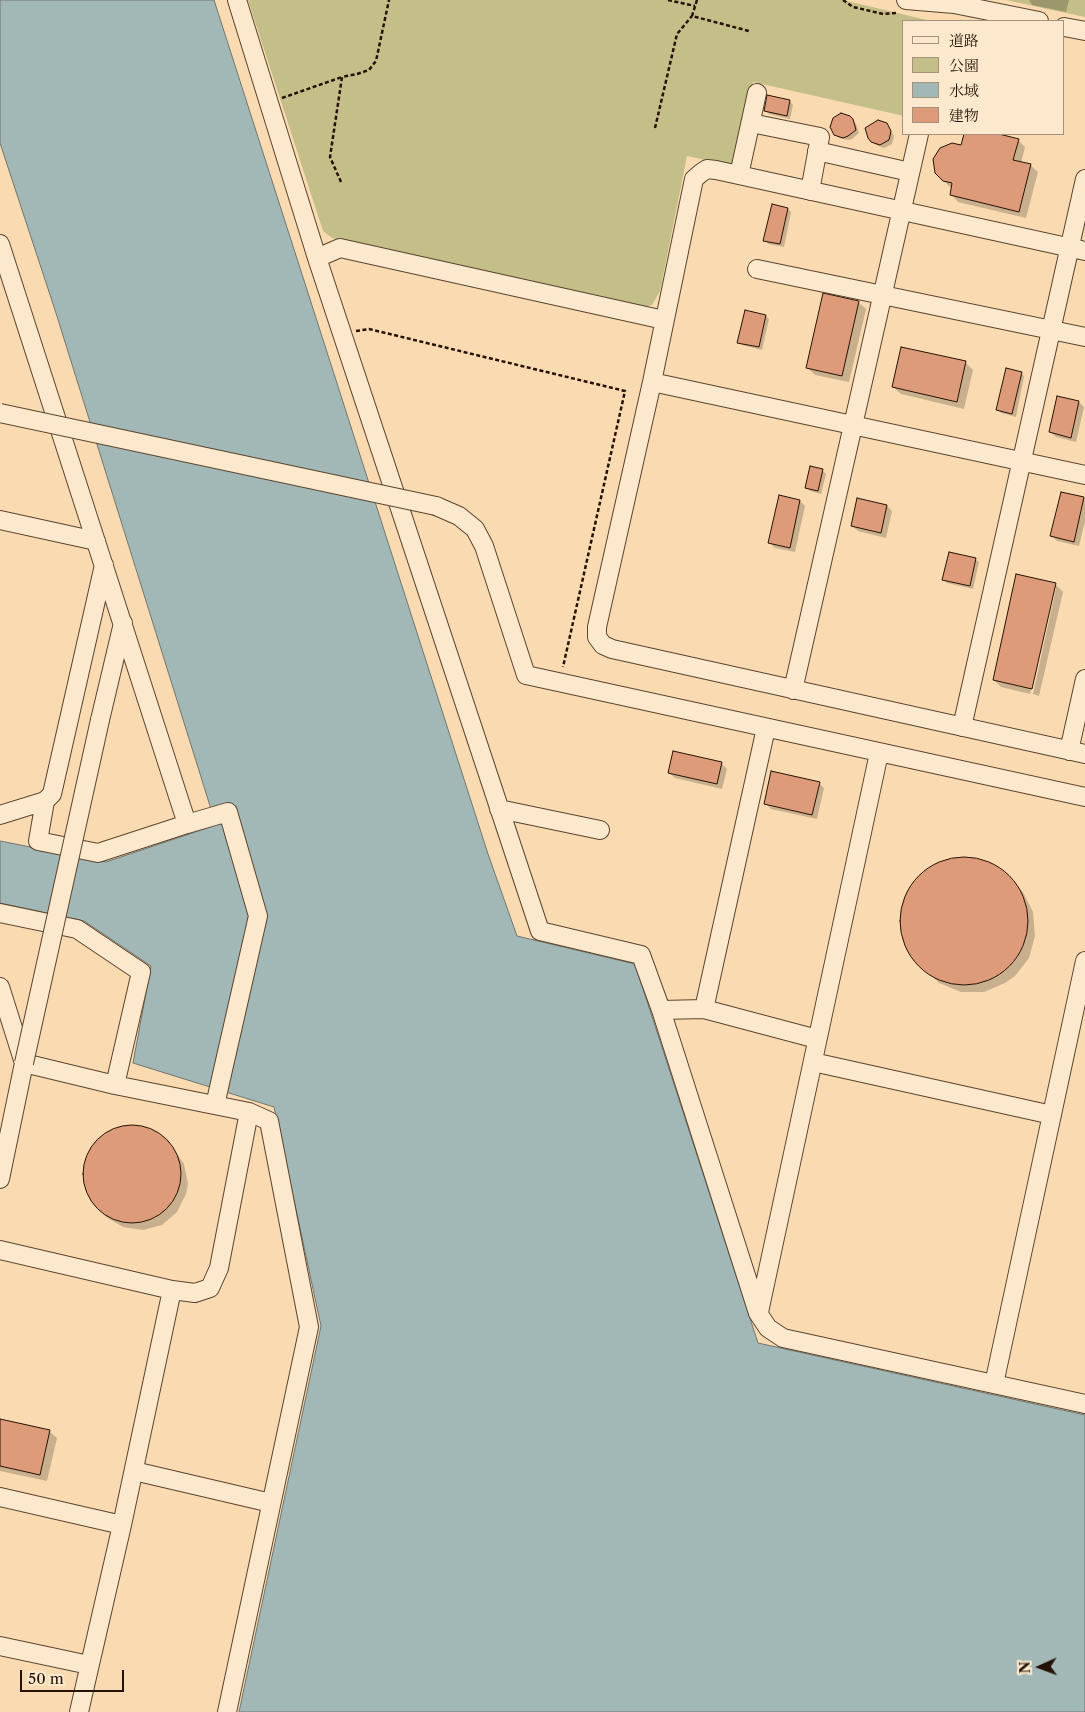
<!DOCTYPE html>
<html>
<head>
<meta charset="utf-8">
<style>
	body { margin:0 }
	#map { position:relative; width:1085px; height:1712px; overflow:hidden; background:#fadbb1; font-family:"Libre Caslon Text","Noto Serif JP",serif }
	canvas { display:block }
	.legend { position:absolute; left:902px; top:20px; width:162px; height:115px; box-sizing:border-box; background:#fce8cc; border:1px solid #a6927c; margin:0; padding:6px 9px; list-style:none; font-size:15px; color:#251204 }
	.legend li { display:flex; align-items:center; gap:10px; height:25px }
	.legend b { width:25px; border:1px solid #a6927c }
	.north { position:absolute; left:1015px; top:1642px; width:50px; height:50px; -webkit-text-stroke:4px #fce8cc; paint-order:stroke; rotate:268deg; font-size:14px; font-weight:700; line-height:20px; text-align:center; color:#251204 }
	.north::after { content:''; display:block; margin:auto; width:18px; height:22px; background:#251204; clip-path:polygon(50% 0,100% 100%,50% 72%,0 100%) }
	.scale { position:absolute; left:20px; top:1670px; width:104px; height:22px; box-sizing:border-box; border:2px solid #251204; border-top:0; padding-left:6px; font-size:15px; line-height:18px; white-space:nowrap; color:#251204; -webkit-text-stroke:4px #fce8cc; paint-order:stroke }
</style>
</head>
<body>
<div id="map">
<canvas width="1085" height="1712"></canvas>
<ul class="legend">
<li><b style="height:6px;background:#fce8cc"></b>道路</li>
<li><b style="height:14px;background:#c4be88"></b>公園</li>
<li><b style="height:14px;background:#a2b8b6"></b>水域</li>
<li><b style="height:14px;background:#dd9b7a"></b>建物</li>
</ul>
<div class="north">N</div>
<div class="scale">50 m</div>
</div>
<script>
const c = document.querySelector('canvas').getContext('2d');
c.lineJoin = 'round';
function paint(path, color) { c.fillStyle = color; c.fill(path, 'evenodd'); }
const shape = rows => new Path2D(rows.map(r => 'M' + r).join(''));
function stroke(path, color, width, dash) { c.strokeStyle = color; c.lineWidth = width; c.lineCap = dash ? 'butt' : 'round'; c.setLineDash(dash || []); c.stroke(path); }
const green = shape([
	[248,0,843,0,931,21,904,21,904,116,753,82,734,166,687,156,660,291,652,305,644,307,332,238,323,231],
	[1006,0,1085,0,1085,17]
]);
const water = shape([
	[0,0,214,0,488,854,517,936,635,964,758,1343,1085,1415,1085,1712,239,1712,321,1326,274,1107,133,1063,151,966,84,921,0,903,0,841,106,862,216,825,55,310,0,143,0,0]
]);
const shadow = shape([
	[1029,0,1069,0,1066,12,1032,5],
	[768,96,790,101,793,105,790,119,769,114,765,111],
	[853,121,856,124,859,133,852,139,848,140,839,138,835,134],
	[889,128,894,136,892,144,884,148,876,145,872,142],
	[966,134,993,134,1018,140,1025,147,1021,163,1030,165,1038,172,1026,218,958,202,951,194,951,188,936,173,962,147],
	[773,206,788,209,791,212,784,247,768,244,765,240],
	[858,302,866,309,849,382,815,375,807,367],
	[766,316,769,319,762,350,742,345,739,342],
	[902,348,966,363,973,370,964,409,901,394,893,387],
	[1021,373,1024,376,1016,417,1001,413,998,410],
	[1079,402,1084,407,1076,442,1056,437,1050,432],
	[822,470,826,474,821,494,810,491,807,488],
	[1084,498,1085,499,1085,521,1079,546,1057,541,1052,536],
	[858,499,887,506,892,511,886,538,858,531,852,526],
	[800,501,805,506,795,552,775,548,769,542],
	[975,559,979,562,973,589,947,583,944,580],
	[1055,584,1063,592,1039,696,1033,694,1056,588,1054,588,1030,694,1001,687,994,680],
	[721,763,727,769,722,789,675,778,669,773],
	[819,783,824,788,817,819,771,809,765,803],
	[953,859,976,859,997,868,1023,892,1033,912,1035,936,1029,958,1015,976,1005,983,984,992,961,992,939,983,914,959,908,950,902,927,904,904,914,883,931,868],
	[128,1126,148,1129,165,1140,173,1148,184,1164,188,1184,186,1194,177,1212,162,1225,143,1230,123,1227,106,1217,92,1201,85,1182,85,1162,94,1144,109,1132],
	[0,1420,49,1431,57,1438,47,1481,0,1471]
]);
const building = shape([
	[767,95,790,100,787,116,764,111,767,95],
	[841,113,850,116,853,119,856,130,848,136,843,138,834,135,830,127,833,118,841,113],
	[878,120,887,123,891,131,889,140,880,145,871,142,868,138,865,128,878,120],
	[964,134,999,134,1019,139,1013,160,1031,164,1019,212,950,195,952,183,943,181,935,173,933,159,940,148,952,143,961,145,964,134],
	[772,204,788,208,780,244,763,241,772,204],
	[823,293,859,301,842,376,806,368,823,293],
	[745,310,766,315,759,347,737,343,745,310],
	[901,347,966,361,957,402,892,387,901,347],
	[1006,368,1022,372,1012,414,996,410,1006,368],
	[1057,396,1079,401,1071,438,1049,432,1057,396],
	[810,466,823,469,818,491,805,488,810,466],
	[1061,492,1084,497,1074,542,1050,536,1061,492],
	[779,495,800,500,790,548,768,543,779,495],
	[857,498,887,505,881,533,851,526,857,498],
	[949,552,976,558,970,586,942,580,949,552],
	[1016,574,1056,583,1032,689,993,680,1016,574],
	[673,751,722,762,717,784,668,773,673,751],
	[771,771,820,782,812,815,764,804,771,771],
	'900 921a64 64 0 1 1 128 0a64 64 0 1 1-128 0Z',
	'83 1174a49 49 0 1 1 98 0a49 49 0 1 1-98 0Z',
	[0,1419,50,1430,40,1475,0,1466,0,1419]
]);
const path = shape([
	[668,0,695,6],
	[697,0,692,16,749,31],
	[843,0,853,7,883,14,897,13],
	[282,98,342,77],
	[655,128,677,34,692,16],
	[341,182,330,157,342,77,357,74,369,70,376,61,389,0],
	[356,331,369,329,625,391,563,667]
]);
const minor = shape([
	[237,0,317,258,540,931,641,955,661,1010,758,1313,768,1328,783,1338,1085,1404],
	[906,0,954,4,1039,21],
	[1064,27,1085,31],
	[751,123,820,137,810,191],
	[817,151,910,172],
	[739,175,757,93],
	[0,244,187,824,98,853,38,841,45,801],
	[1085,251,716,170,707,169,701,173,694,179,652,382,597,627,597,637,603,645,612,649,1085,754],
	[317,258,340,248,664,320],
	[757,269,1085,337],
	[652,382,1085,475],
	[436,506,459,516,475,529,484,546,526,675,1085,797],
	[0,520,96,541],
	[793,690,919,134],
	[100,720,123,623],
	[962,727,1085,179],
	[1069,751,1085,679],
	[499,809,600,830],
	[0,815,45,801,52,794,104,565],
	[187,824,228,812,258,916,215,1105],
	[0,913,77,929,141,972,115,1085],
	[0,987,24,1063,0,1179],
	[704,1009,766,728],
	[661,1010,704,1009,817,1039],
	[813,1062,1052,1115],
	[24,1063,115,1085,249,1112,269,1121,309,1327,227,1712],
	[0,1250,172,1290,195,1293,210,1288,219,1268,249,1112],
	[759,1312,879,753],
	[994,1384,1085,961],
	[134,1471,271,1503],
	[0,1497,122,1525],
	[0,1646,89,1665],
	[79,1712,122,1525,172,1290]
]);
const minorBridge = shape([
	[0,413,436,506],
	[24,1063,100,720]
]);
paint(green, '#c4be88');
paint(water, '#a2b8b6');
stroke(water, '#70766f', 1);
paint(shadow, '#0003');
paint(building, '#dd9b7a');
stroke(building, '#251204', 1);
stroke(minor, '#5a442f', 20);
stroke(path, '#251204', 2.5, [4, 2.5]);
stroke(minor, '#fce8cc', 18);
stroke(minorBridge, '#5a442f', 20, []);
stroke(minorBridge, '#fce8cc', 18);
</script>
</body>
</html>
